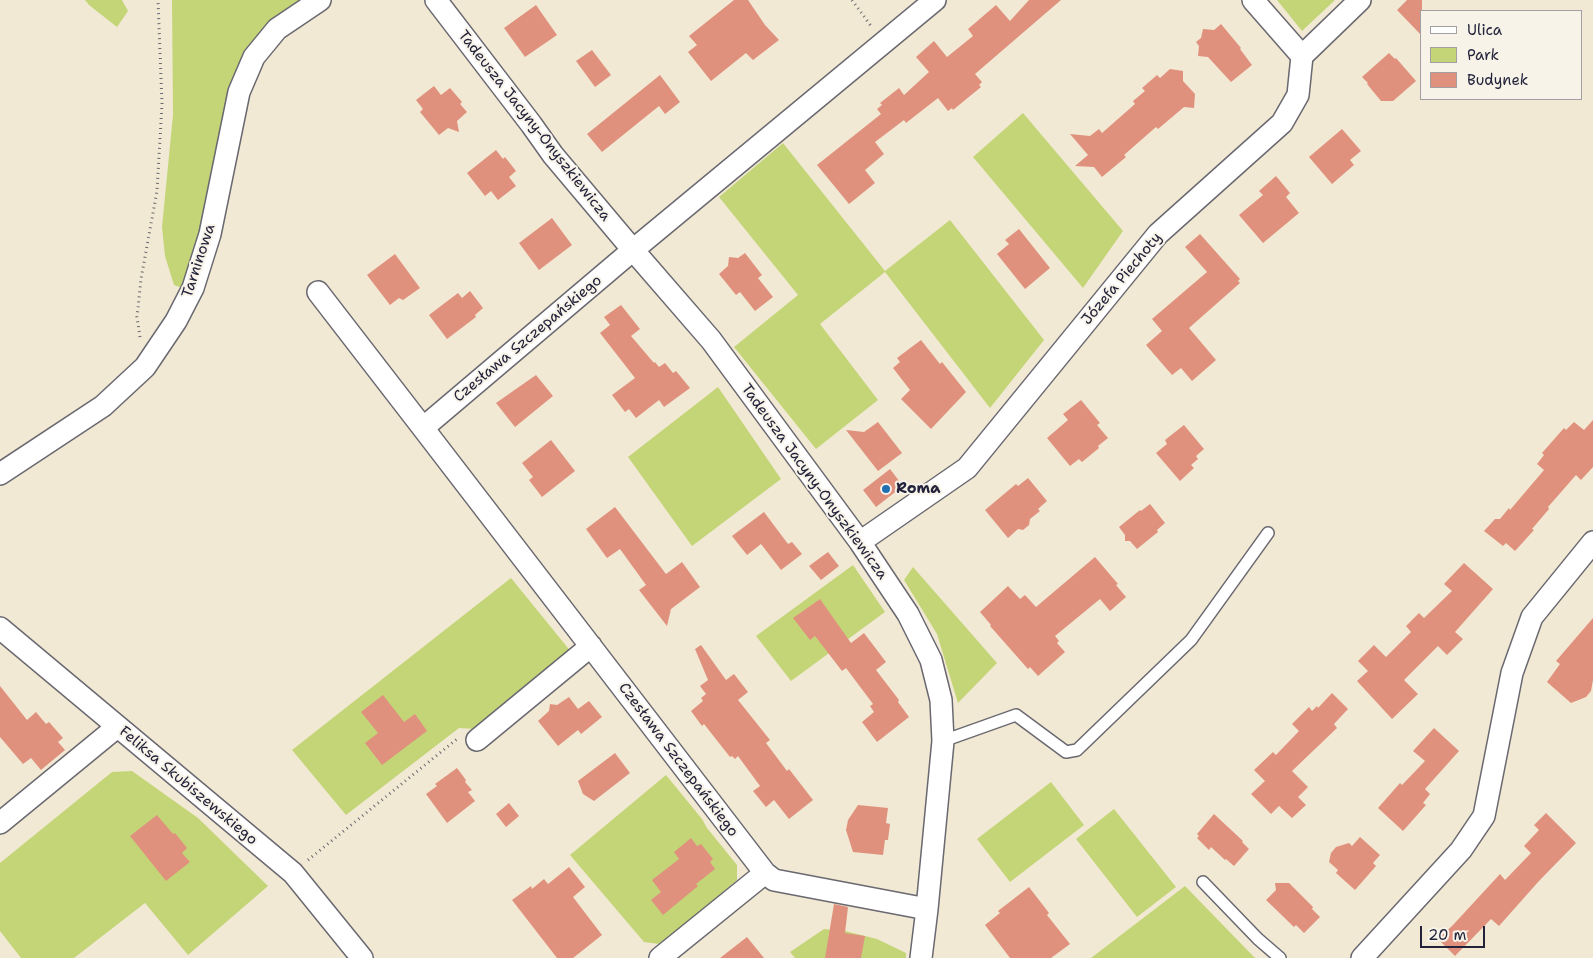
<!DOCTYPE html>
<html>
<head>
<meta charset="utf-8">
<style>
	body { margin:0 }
	#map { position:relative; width:1593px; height:958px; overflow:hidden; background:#f1e9d3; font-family:"Shantell Sans",sans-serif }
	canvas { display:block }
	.legend { position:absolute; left:1420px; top:10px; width:162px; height:90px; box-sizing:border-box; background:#f7f3e8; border:1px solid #a29fa3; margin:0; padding:6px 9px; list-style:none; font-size:15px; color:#22223b }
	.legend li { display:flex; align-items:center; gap:10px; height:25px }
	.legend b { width:25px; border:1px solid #a29fa3 }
	.scale { position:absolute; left:1420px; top:926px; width:65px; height:22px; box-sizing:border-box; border:2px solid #22223b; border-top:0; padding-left:6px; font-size:15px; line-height:18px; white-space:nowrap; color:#22223b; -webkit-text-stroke:4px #f7f3e8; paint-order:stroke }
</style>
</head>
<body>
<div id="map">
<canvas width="1593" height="958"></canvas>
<ul class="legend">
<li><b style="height:6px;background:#fff"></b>Ulica</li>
<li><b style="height:14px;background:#c4d578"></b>Park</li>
<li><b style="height:14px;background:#e0917e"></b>Budynek</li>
</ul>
<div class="scale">20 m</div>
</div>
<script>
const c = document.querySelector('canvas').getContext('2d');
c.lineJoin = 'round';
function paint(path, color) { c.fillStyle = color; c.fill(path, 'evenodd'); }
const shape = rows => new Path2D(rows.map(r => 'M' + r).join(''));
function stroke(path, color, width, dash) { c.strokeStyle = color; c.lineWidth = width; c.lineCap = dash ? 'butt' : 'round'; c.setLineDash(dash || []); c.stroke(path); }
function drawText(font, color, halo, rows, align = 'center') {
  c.font = font + ' "Shantell Sans",sans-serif'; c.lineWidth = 4; c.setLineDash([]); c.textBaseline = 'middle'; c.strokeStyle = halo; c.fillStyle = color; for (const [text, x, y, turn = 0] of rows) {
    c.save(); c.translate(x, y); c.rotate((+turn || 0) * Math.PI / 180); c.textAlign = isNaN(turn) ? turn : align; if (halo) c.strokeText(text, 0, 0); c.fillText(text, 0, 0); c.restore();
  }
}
const green = shape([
	[85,0,122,0,128,11,117,27,89,5],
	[172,0,310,0,235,90,185,289,174,285,165,256,162,227,173,115],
	[1277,0,1335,0,1302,31],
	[1023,113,1123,231,1083,288,973,157],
	[783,143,885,271,950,220,1044,340,990,408,885,272,820,324,878,400,816,449,734,347,798,295,719,197],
	[718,387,781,479,692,546,628,457],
	[853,565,885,612,791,681,756,636],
	[913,567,997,663,958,703,937,634,904,580],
	[511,578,572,653,475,729,459,728,346,815,292,750],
	[132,771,198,818,268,886,188,955,145,903,74,958,21,958,0,931,0,863,112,772],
	[666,775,702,819,707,828,737,865,737,880,700,912,659,944,644,942,570,855],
	[1051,782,1084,825,1010,882,977,839],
	[1114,809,1176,887,1137,917,1076,839],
	[1185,886,1255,958,1091,958],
	[824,929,845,931,877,939,906,953,906,958,795,958,790,952]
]);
const building = shape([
	[734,0,748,0,765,25,779,40,753,60,746,53,711,81,688,52,697,45,689,36],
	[1029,0,1061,0,975,74,982,82,979,85,981,87,953,110,952,108,948,111,938,98,906,123,904,120,875,142,884,154,865,170,875,183,849,204,817,165,881,114,877,109,882,105,880,103,899,88,904,95,929,72,916,57,934,41,947,57,973,36,968,29,996,5,1010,21],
	[1407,0,1422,0,1422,36,1397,10],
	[536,5,557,35,525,57,504,28],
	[1221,24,1241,48,1240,49,1252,65,1231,82,1208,57,1198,56,1199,46,1196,42,1201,38,1203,29,1214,30],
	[592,50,611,75,595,87,576,61],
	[1389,53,1395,59,1396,58,1416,81,1393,101,1381,101,1367,84,1368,83,1362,77],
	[1170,69,1183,71,1183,81,1195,94,1194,108,1184,107,1158,129,1156,127,1124,155,1126,157,1102,177,1094,167,1075,166,1088,155,1070,134,1090,136,1099,129,1102,133,1135,104,1133,101,1145,91,1142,88,1157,75,1160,78],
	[660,75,680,102,665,114,659,106,602,152,587,134],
	[434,86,441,95,450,88,462,102,460,104,467,112,457,121,459,132,448,128,439,135,420,112,423,109,416,100],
	[1342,129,1361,151,1350,160,1354,165,1332,184,1309,157],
	[496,150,503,159,505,157,516,171,509,177,516,186,498,200,491,191,485,196,467,173],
	[1276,176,1290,193,1286,197,1299,213,1263,243,1239,215,1263,195,1259,191],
	[552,218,572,245,539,270,519,243],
	[1019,229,1050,268,1025,289,997,254,1009,244,1005,240],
	[1200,234,1240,279,1238,281,1240,283,1189,328,1216,360,1192,381,1181,368,1172,375,1146,345,1162,331,1152,319,1207,272,1185,247],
	[745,253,762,275,758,278,773,297,755,311,740,292,736,295,719,274,728,266,729,257,738,258],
	[395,254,420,288,403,300,399,298,390,305,367,275],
	[470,291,483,308,475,315,476,317,447,339,429,315,458,293,462,298],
	[621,305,640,329,631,336,654,363,655,362,659,367,665,363,673,373,676,371,690,388,664,407,659,400,636,418,629,409,625,412,612,395,635,378,600,333,610,325,604,317],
	[921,340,940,364,942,362,966,392,931,429,901,399,910,390,893,368,900,362,897,358],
	[536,375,553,396,515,427,496,403],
	[1081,400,1100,423,1097,425,1108,438,1098,446,1099,448,1082,462,1079,459,1070,466,1047,438,1068,420,1063,414],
	[1593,420,1593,467,1581,480,1576,475,1548,507,1549,509,1532,529,1534,530,1515,551,1506,543,1503,546,1484,531,1495,519,1500,519,1509,508,1510,510,1544,470,1537,464,1544,455,1542,453,1564,428,1566,430,1574,422,1584,430],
	[878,422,902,453,878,471,846,430,864,432],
	[1184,425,1204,449,1196,456,1198,459,1191,465,1194,468,1180,481,1156,453,1167,444,1165,440],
	[551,440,575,471,542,497,529,480,533,477,522,463],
	[890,469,903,486,876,507,863,490],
	[1028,478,1047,501,1038,509,1040,511,1030,519,1029,525,1023,530,1018,529,1008,538,985,510,1016,484,1018,486],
	[1150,504,1165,523,1157,530,1158,532,1137,549,1130,541,1125,541,1125,535,1119,527,1140,510,1141,511],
	[615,507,666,574,682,562,700,587,671,609,667,626,639,590,646,585,620,549,607,558,586,529],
	[764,512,788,544,792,542,802,554,781,570,761,544,747,555,732,536],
	[828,552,839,566,821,580,809,566],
	[1095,557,1118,584,1116,585,1126,597,1110,611,1100,599,1055,636,1059,641,1057,643,1065,652,1038,676,1030,667,1028,669,990,626,991,625,980,612,1008,586,1020,599,1025,595,1036,607],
	[1464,563,1493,589,1455,632,1463,639,1447,655,1438,646,1404,680,1418,694,1392,719,1357,681,1368,671,1358,661,1374,645,1386,657,1411,632,1406,626,1419,613,1424,618,1452,591,1444,584],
	[820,599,851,643,864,633,886,662,876,670,899,700,898,702,909,717,877,742,862,722,874,712,870,706,873,704,846,668,842,671,815,636,810,640,793,618],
	[1593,618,1593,680,1591,691,1586,697,1571,703,1547,682,1560,664,1556,661],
	[701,645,726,680,734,674,748,692,738,700,770,740,766,743,787,771,789,769,813,800,789,819,774,800,766,807,753,791,760,786,738,756,735,759,732,756,730,757,704,724,702,726,691,711,703,701,701,698,706,694,700,686,708,680,695,649],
	[0,686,27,720,36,712,46,724,49,722,63,738,58,742,65,750,41,770,31,758,23,764,0,737],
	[1332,693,1348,709,1334,724,1337,728,1292,771,1308,787,1298,797,1306,805,1292,818,1279,806,1271,814,1251,794,1265,781,1254,770,1273,752,1276,755,1299,731,1292,724,1309,707,1312,711,1317,706,1318,708],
	[383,695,404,722,415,714,427,731,382,765,365,743,378,733,361,712],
	[569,697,578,709,589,701,602,717,581,734,578,730,558,746,538,721,549,711,550,704,557,705],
	[1434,728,1459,751,1425,789,1430,794,1423,803,1426,805,1403,831,1378,808,1400,783,1402,785,1425,761,1413,751],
	[615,753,630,773,594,801,583,794,578,781],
	[457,768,466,780,465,782,472,790,468,792,475,801,447,823,426,794,437,786,435,784],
	[509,803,519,816,506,827,496,814],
	[858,805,888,808,886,823,890,824,888,840,885,840,883,855,853,852,846,830,848,820],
	[1546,813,1576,843,1539,881,1499,926,1491,919,1455,956,1438,939,1453,925,1500,874,1505,880,1531,853,1524,846,1539,830,1534,825],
	[1214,814,1243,841,1242,842,1249,849,1234,866,1226,859,1225,860,1211,847,1209,850,1197,838,1199,836,1197,834],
	[157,815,173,834,175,833,187,848,182,853,190,862,166,881,130,836],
	[1360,837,1380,855,1373,863,1376,866,1355,890,1336,873,1338,870,1329,862,1331,853,1336,847,1349,843,1352,846],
	[691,838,697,846,701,844,713,859,710,862,715,869,696,884,698,886,663,915,651,900,661,892,652,880,679,859,674,852],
	[569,867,585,887,573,897,602,935,573,958,557,958,512,900,531,886,532,889,544,879,548,884],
	[1275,883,1289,883,1313,907,1312,909,1320,917,1304,933,1296,925,1294,927,1266,900,1276,890],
	[1029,887,1049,913,1047,915,1070,944,1051,958,1010,958,985,925,1000,913,998,911],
	[834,904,848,907,845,933,865,936,861,958,825,958],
	[747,937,764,958,720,958]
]);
const path = shape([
	[852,0,871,26],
	[140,337,137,317,141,279,157,191,162,104,158,0],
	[308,860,457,739]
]);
const lane = shape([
	[943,741,1016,715,1066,752,1077,750,1191,640,1268,533],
	[1203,882,1258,939,1280,958]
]);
const street = shape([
	[436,0,531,124,553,155,633,250,711,340,860,542,908,614,931,660,941,700,943,741,927,909,921,958],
	[1253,0,1302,56],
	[318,292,423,428],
	[0,474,103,406,145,367,176,321,193,288,210,234,239,92,254,57,277,29,320,0],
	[860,542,967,468,1158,234,1282,123,1298,95,1302,56,1360,0],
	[0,628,293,873,362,958],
	[477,740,591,646],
	[0,823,117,727],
	[927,909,774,880,765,873,423,428,633,250,935,0],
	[660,958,765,873],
	[1362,958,1461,850,1484,816,1512,673,1532,617,1593,542]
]);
const markers = [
	[886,489,5,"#1f6fb2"]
];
const streetNames = [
	["Tadeusza Jacyny-Onyszkiewicza",534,126,52],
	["Tarninowa",199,261,-72],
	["Józefa Piechoty",1122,279,-50],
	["Czesława Szczepańskiego",528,339,-40],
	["Tadeusza Jacyny-Onyszkiewicza",814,482,54],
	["Czesława Szczepańskiego",678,760,53],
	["Feliksa Skubiszewskiego",188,786,40]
];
const poiNames = [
	["Roma",896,489]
];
paint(green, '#c4d578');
paint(building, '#e0917e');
stroke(lane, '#6a6870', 14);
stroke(street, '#6a6870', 24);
stroke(path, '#6a6870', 3, [1, 4]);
stroke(lane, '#fff', 11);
stroke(street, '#fff', 21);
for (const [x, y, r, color] of markers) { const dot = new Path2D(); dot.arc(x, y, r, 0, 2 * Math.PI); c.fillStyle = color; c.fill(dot); stroke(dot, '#f7f3e8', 2); }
drawText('15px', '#22223b', '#f7f3e8', streetNames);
drawText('bold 15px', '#22223b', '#f7f3e8', poiNames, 'left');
</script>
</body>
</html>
